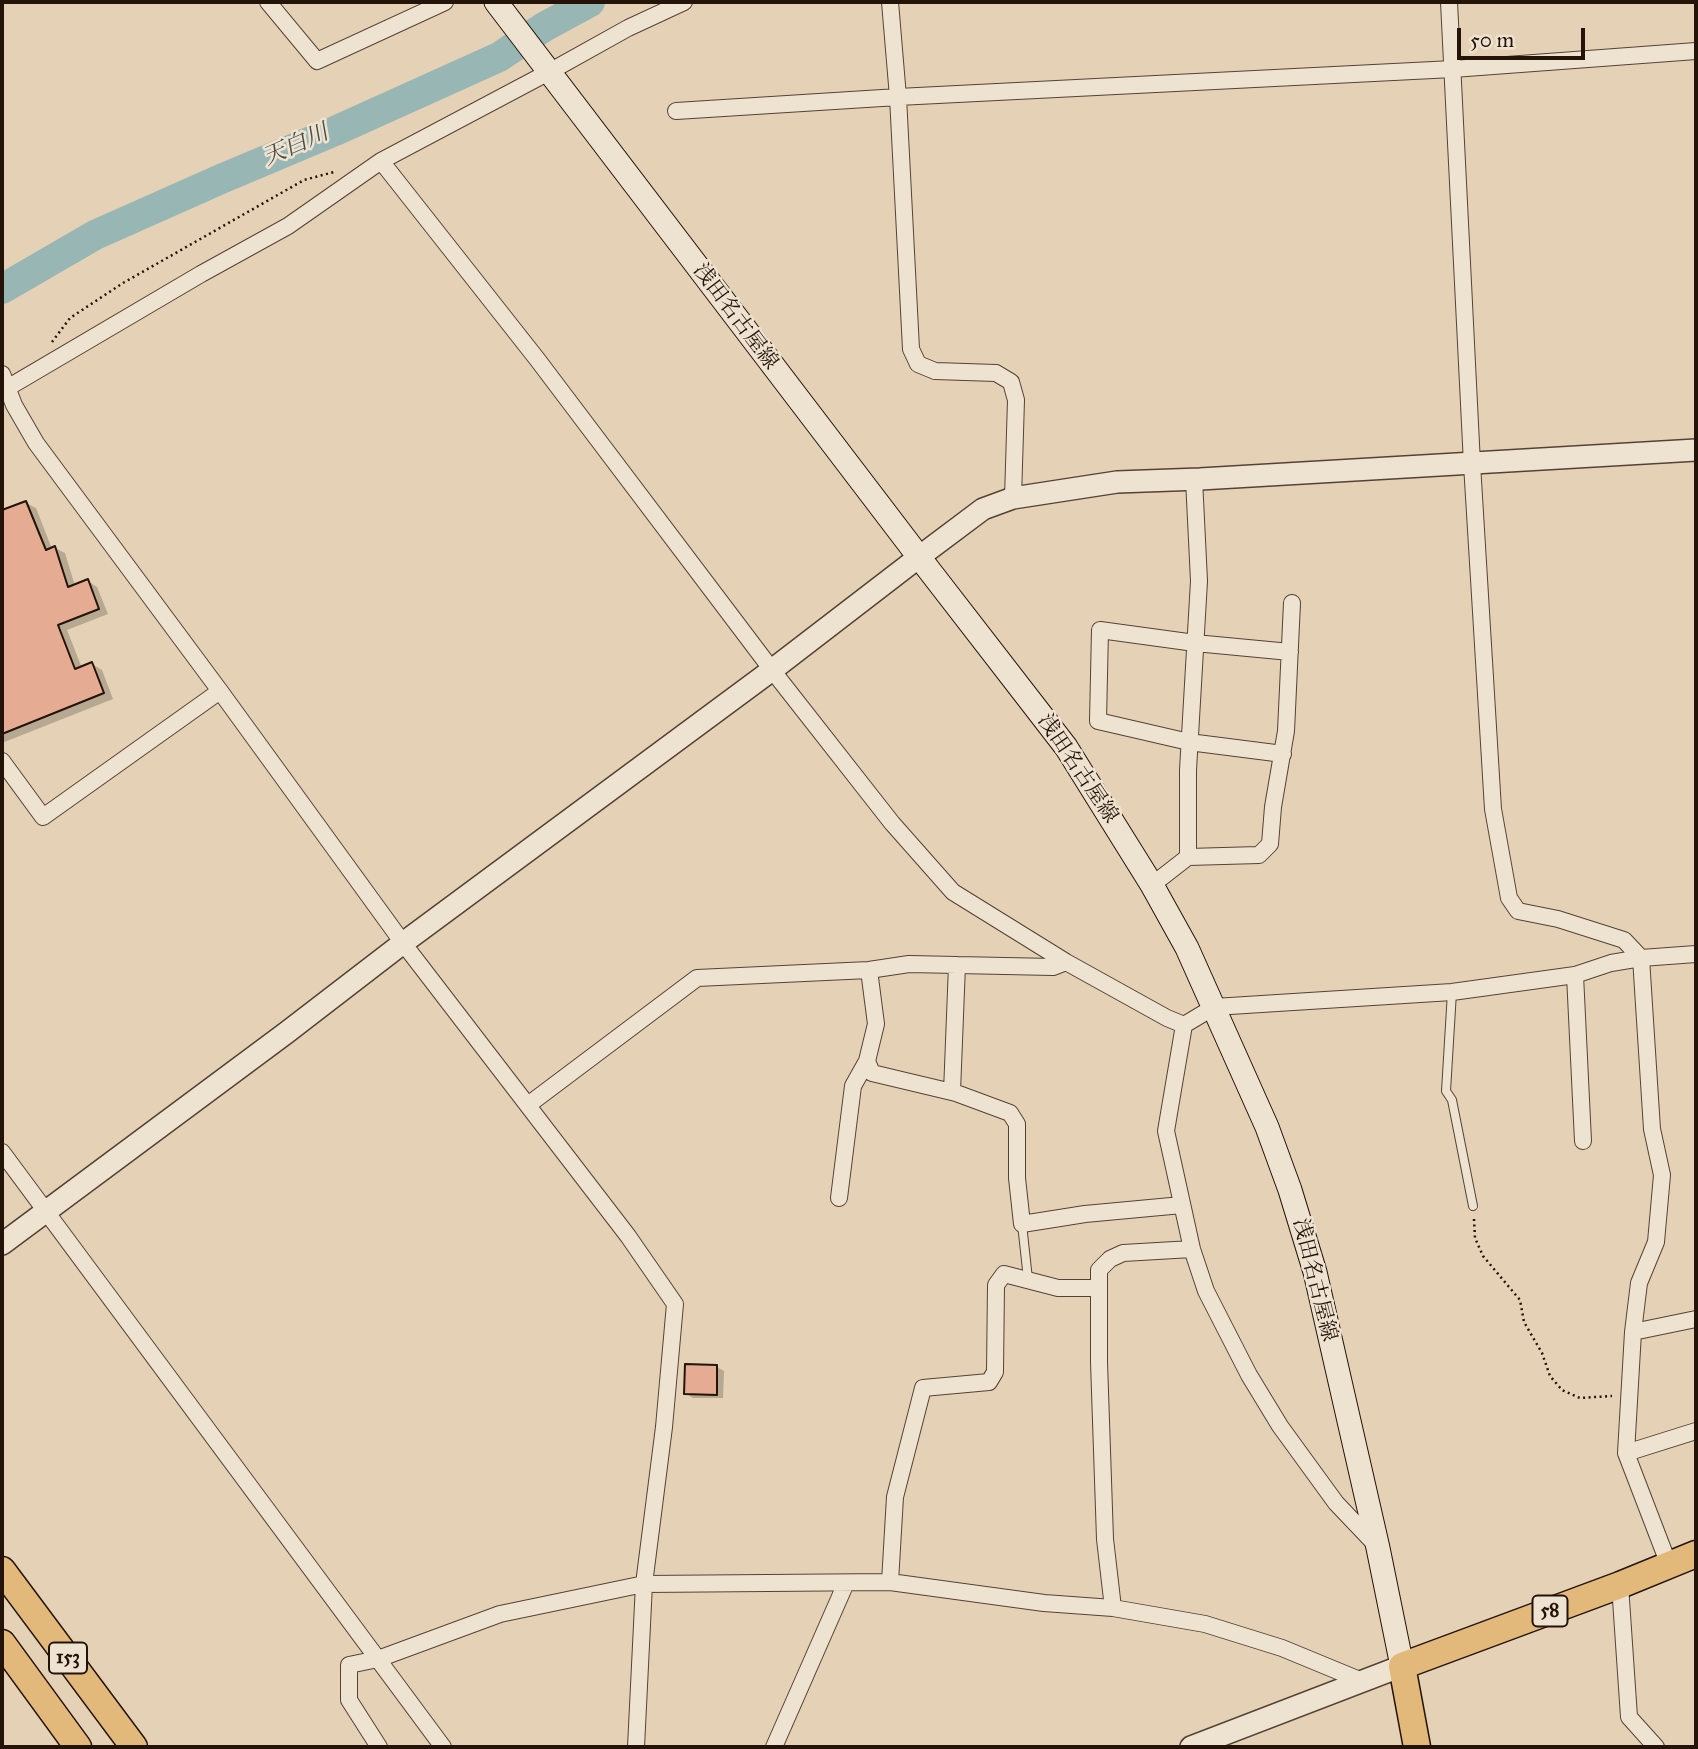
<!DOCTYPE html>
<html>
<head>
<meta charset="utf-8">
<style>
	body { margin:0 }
	#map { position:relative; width:1698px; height:1749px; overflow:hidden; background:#e5d2b6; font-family:"IM FELL Great Primer",serif }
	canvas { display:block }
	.frame { position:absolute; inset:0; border:4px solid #241308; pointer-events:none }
	.scale { position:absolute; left:1457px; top:28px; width:128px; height:32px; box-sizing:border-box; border:4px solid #241308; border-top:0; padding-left:9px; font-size:21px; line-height:24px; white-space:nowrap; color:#241308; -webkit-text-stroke:5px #eee2d0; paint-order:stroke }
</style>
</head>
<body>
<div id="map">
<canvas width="1698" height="1749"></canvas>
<div class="frame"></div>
<div class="scale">50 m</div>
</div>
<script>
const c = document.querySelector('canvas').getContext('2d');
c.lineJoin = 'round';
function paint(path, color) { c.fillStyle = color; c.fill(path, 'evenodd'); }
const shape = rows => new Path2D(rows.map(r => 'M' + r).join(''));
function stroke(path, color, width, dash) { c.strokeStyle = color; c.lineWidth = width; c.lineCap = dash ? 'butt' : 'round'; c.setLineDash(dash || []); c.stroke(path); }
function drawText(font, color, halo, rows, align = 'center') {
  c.font = font + ' "IM FELL Great Primer","Noto Serif JP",serif'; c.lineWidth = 5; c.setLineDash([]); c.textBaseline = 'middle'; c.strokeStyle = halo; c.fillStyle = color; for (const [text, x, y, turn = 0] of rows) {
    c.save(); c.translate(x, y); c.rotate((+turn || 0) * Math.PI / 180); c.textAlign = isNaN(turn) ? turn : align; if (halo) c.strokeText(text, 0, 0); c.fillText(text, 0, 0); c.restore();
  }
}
const shadow = shape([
	[26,503,36,508,52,549,55,548,65,553,75,586,88,581,97,587,108,614,67,630,82,668,92,664,102,670,113,699,2,743,2,512],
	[717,1367,724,1371,723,1398,693,1398,685,1393]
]);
const river = shape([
	[2,289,95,235,221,179,335,131,499,57,544,27,590,2]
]);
const building = shape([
	[26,501,46,550,55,546,68,587,88,579,99,609,58,625,75,669,92,662,104,693,2,734,2,510,26,501],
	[685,1364,717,1365,717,1395,684,1394,685,1364]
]);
const path = shape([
	[52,342,70,318,123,283,304,180,334,172],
	[1474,1219,1475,1238,1483,1256,1520,1300,1524,1322,1542,1353,1550,1376,1562,1390,1580,1398,1612,1396]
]);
const service = shape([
	[1452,992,1446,1091,1452,1100,1473,1206],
	[1022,1224,1028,1279]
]);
const minor = shape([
	[268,2,317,61,445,2],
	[890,2,898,97,911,349,918,364,935,371,996,373,1011,382,1016,400,1013,498],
	[1449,2,1472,464,1493,809,1509,898,1518,911,1558,919,1624,940,1641,958,1652,1129,1662,1175,1656,1242,1639,1283,1633,1332,1626,1453,1669,1565],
	[676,111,898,97,1453,69,1696,51],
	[381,161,537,359,772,670,892,823,953,892,1066,962,1167,1018,1184,1025,1166,1131,1192,1249,1206,1291,1249,1375,1280,1426,1336,1503,1376,1545],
	[2,374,14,405,36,443,220,691,403,943,628,1236,675,1304,664,1427,644,1584,636,1747],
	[2,391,201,274,288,226,381,161,549,72,628,28,684,2],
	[1283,754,1189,742,1098,721,1100,630,1195,643,1290,652],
	[2,761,43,817,220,691],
	[1188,857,1188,770,1199,581,1194,479],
	[1152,885,1188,857,1259,855,1270,844,1273,807,1286,731,1292,603],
	[869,970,876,1024,867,1061,872,1073,956,1093,1010,1113,1017,1124,1017,1178,1022,1224,1085,1214,1182,1205],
	[1575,975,1583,1141],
	[1184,1025,1214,1007,1452,992,1575,975,1611,963,1641,958,1696,954],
	[952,1092,957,965],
	[528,1105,697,978,869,970,909,964,1053,967,1066,962],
	[2,1152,443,1747],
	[839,1198,853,1086,867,1061],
	[1633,1332,1696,1319],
	[1626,1453,1696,1431],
	[890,1582,895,1497,923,1388,989,1382,995,1372,996,1285,1004,1274,1058,1288,1099,1288],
	[1620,1585,1629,1717,1656,1747],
	[1113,1608,1105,1539,1099,1362,1099,1270,1110,1259,1123,1253,1192,1249],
	[379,1747,349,1700,349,1665,378,1659,500,1614,644,1584,890,1582,1044,1603,1113,1608,1205,1624,1282,1648,1362,1681],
	[774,1747,846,1583]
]);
const tertiary = shape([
	[2,1244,286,1033,403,943,772,670,919,557,983,509,1013,498,1117,482,1200,479,1696,450],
	[1191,1747,1402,1666]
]);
const secondary = shape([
	[496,2,919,557,1066,747,1152,885,1187,948,1267,1127,1290,1190,1315,1272,1378,1548,1402,1666]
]);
const primary = shape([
	[1417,1747,1402,1666,1620,1585,1696,1554]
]);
const trunk = shape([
	[2,1570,134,1747],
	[2,1643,78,1747]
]);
const shields = [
	[1550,1611,35],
	[68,1658,38]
];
const shieldNames = [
	["58",1550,1611],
	["153",68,1658]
];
const streetNames = [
	["浅田名古屋線",735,317,53],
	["浅田名古屋線",1077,769,56],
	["浅田名古屋線",1314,1280,76]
];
const waterNames = [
	["天白川",296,146,-24]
];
paint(shadow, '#0003');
stroke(river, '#97b6b4', 30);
paint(building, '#e5ac93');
stroke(building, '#241308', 2);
stroke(service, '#544334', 10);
stroke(minor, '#544334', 18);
stroke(tertiary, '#544334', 24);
stroke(secondary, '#241308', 25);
stroke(primary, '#241308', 29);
stroke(trunk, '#241308', 29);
stroke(path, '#241308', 2.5, [2, 3.5]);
stroke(service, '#eee2d0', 8);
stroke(minor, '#eee2d0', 16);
stroke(tertiary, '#eee2d0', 21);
stroke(secondary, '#eee2d0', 23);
stroke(primary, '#e2b97b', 26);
stroke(trunk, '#e2b97b', 26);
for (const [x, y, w] of shields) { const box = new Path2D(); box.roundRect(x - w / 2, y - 15.5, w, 31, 5); c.fillStyle = '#eee2d0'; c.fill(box); stroke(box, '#241308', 2); }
drawText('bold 19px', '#241308', null, shieldNames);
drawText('21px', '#241308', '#eee2d0', streetNames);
drawText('italic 23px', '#4c4c44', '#eee2d0', waterNames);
</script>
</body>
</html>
